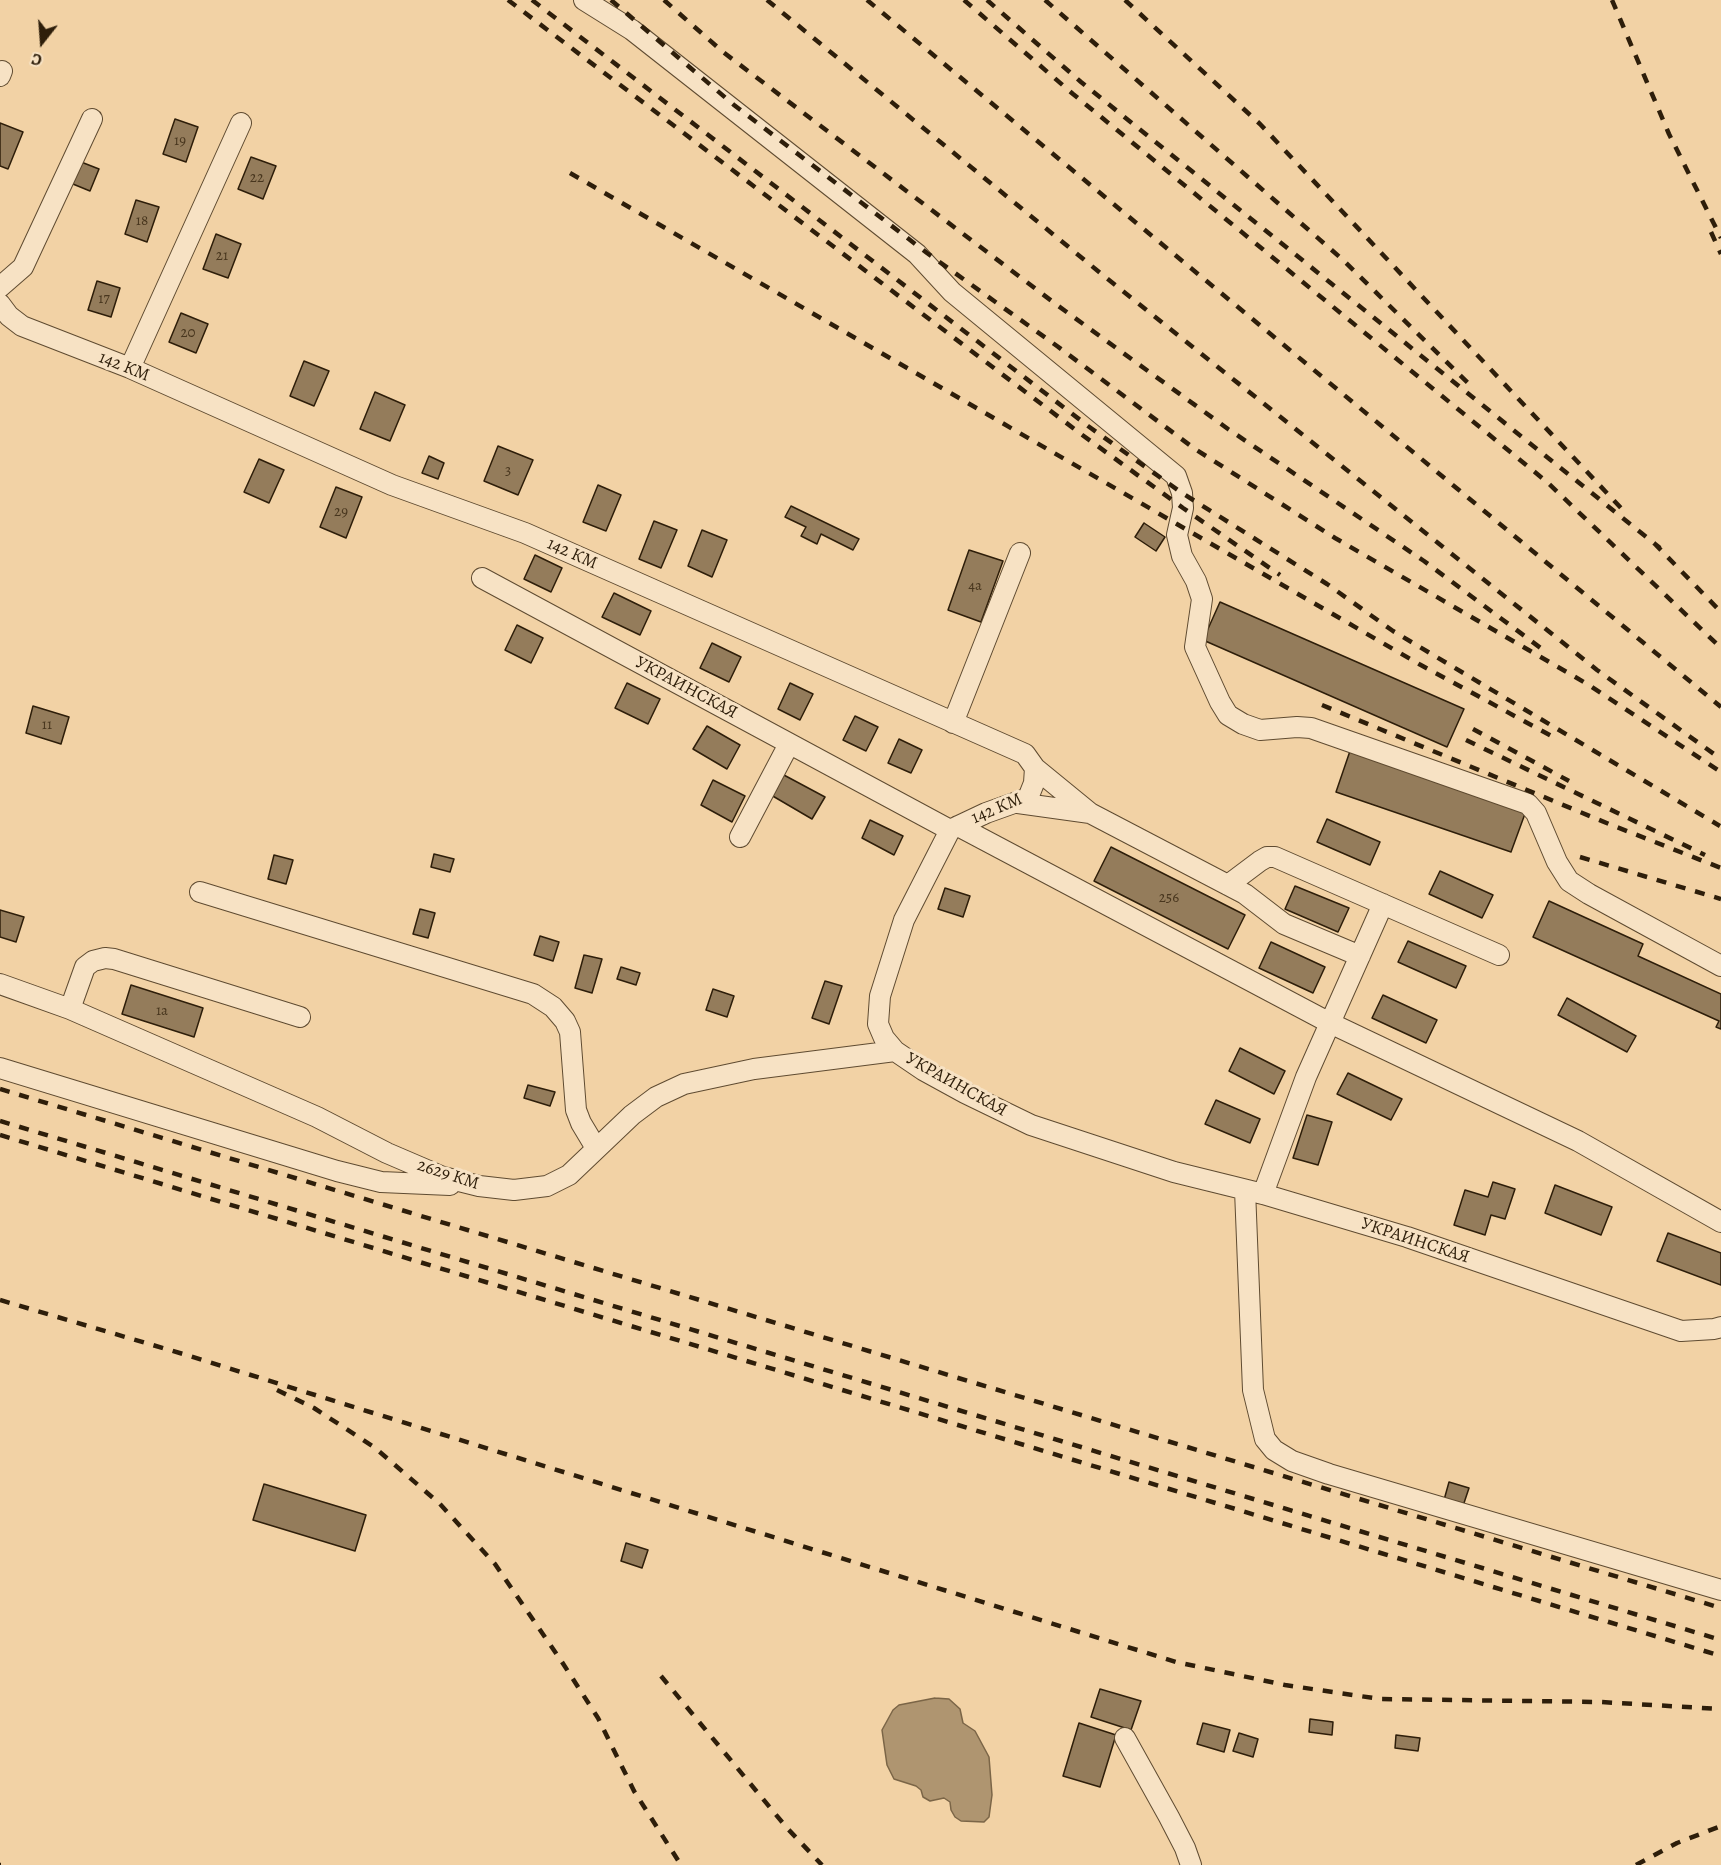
<!DOCTYPE html>
<html>
<head>
<meta charset="utf-8">
<style>
	body { margin:0 }
	#map { position:relative; width:1721px; height:1865px; overflow:hidden; background:#f2d2a5; font-family:Alegreya,serif }
	canvas { display:block }
	.north { position:absolute; left:12px; top:12px; width:60px; height:60px; -webkit-text-stroke:4px #f7e2c4; paint-order:stroke; rotate:197deg; font-size:16px; font-weight:700; line-height:24px; text-align:center; color:#2e1e0a }
	.north::after { content:''; display:block; margin:auto; width:21px; height:27px; background:#2e1e0a; clip-path:polygon(50% 0,100% 100%,50% 72%,0 100%) }
</style>
</head>
<body>
<div id="map">
<canvas width="1721" height="1865"></canvas>
<div class="north">С</div>
</div>
<script>
const c = document.querySelector('canvas').getContext('2d');
c.lineJoin = 'round';
function paint(path, color) { c.fillStyle = color; c.fill(path, 'evenodd'); }
const shape = rows => new Path2D(rows.map(r => 'M' + r).join(''));
function stroke(path, color, width, dash) { c.strokeStyle = color; c.lineWidth = width; c.lineCap = dash ? 'butt' : 'round'; c.setLineDash(dash || []); c.stroke(path); }
function drawText(font, color, halo, rows, align = 'center') {
  c.font = font + ' Alegreya,serif'; c.lineWidth = 6; c.setLineDash([]); c.textBaseline = 'middle'; c.strokeStyle = halo; c.fillStyle = color; for (const [text, x, y, turn = 0] of rows) {
    c.save(); c.translate(x, y); c.rotate((+turn || 0) * Math.PI / 180); c.textAlign = isNaN(turn) ? turn : align; if (halo) c.strokeText(text, 0, 0); c.fillText(text, 0, 0); c.restore();
  }
}
const water = shape([
	[935,1698,949,1699,960,1709,963,1723,975,1731,989,1757,992,1795,989,1817,984,1822,961,1821,955,1817,951,1810,950,1802,944,1798,930,1801,923,1797,921,1790,916,1786,894,1779,887,1765,882,1730,893,1710,899,1705,935,1698]
]);
const building = shape([
	[175,119,198,127,186,162,163,154,175,119],
	[0,123,23,132,8,169,0,166,0,123],
	[251,157,276,166,263,199,238,189,251,157],
	[76,160,99,169,90,191,68,182,76,160],
	[136,200,159,207,147,242,125,234,136,200],
	[216,234,241,244,228,278,203,269,216,234],
	[97,281,120,288,111,317,88,310,97,281],
	[181,313,208,324,196,353,169,342,181,313],
	[304,361,329,371,314,406,290,396,304,361],
	[375,392,405,405,390,441,360,429,375,392],
	[498,446,533,460,518,495,484,481,498,446],
	[429,456,444,463,438,479,422,473,429,456],
	[259,459,284,470,269,503,244,492,259,459],
	[598,485,621,495,606,531,583,522,598,485],
	[336,487,362,497,346,538,320,527,336,487],
	[791,506,859,539,853,550,821,534,817,544,801,536,806,527,785,517,791,506],
	[654,521,677,530,661,568,639,559,654,521],
	[1144,523,1165,537,1156,551,1135,537,1144,523],
	[702,530,727,540,712,577,688,566,702,530],
	[969,550,1003,561,981,622,948,610,969,550],
	[535,555,562,568,551,592,524,579,535,555],
	[614,593,651,611,640,635,602,617,614,593],
	[1220,602,1464,709,1447,747,1203,640,1220,602],
	[517,625,543,638,531,663,505,650,517,625],
	[712,643,741,657,729,682,700,668,712,643],
	[627,683,660,699,648,724,615,708,627,683],
	[790,683,813,694,800,720,778,709,790,683],
	[33,706,69,717,61,744,26,733,33,706],
	[855,716,878,727,866,751,843,740,855,716],
	[707,726,740,745,727,769,693,749,707,726],
	[899,739,922,750,911,773,888,763,899,739],
	[1350,751,1526,811,1511,852,1336,792,1350,751],
	[782,774,825,797,812,819,771,795,782,774],
	[713,780,745,796,732,822,701,805,713,780],
	[1327,819,1380,842,1370,865,1317,842,1327,819],
	[870,820,903,836,894,855,862,838,870,820],
	[1111,847,1245,915,1228,949,1094,881,1111,847],
	[434,854,454,859,450,872,431,867,434,854],
	[274,855,293,860,286,884,268,879,274,855],
	[1440,871,1493,895,1482,918,1429,894,1440,871],
	[1295,886,1349,908,1338,932,1285,909,1295,886],
	[945,888,970,896,963,917,938,909,945,888],
	[1549,901,1643,944,1638,956,1721,994,1721,1029,1716,1027,1719,1021,1533,937,1549,901],
	[420,909,435,913,428,938,413,934,420,909],
	[0,910,24,917,16,942,0,937,0,910],
	[540,936,559,942,553,961,534,955,540,936],
	[1408,941,1466,966,1456,988,1398,962,1408,941],
	[1271,942,1325,967,1313,993,1259,968,1271,942],
	[584,955,602,959,592,993,575,988,584,955],
	[621,967,640,973,636,985,617,979,621,967],
	[825,981,842,986,829,1024,812,1018,825,981],
	[131,985,203,1008,194,1037,122,1014,131,985],
	[713,989,734,996,727,1017,706,1010,713,989],
	[1383,995,1437,1020,1426,1043,1372,1018,1383,995],
	[1567,998,1636,1036,1627,1052,1558,1015,1567,998],
	[1240,1048,1285,1071,1274,1094,1229,1071,1240,1048],
	[1348,1073,1402,1099,1391,1120,1337,1094,1348,1073],
	[528,1085,555,1092,550,1106,524,1098,528,1085],
	[1216,1100,1260,1119,1250,1143,1205,1124,1216,1100],
	[1307,1115,1332,1122,1318,1165,1293,1158,1307,1115],
	[1493,1182,1515,1189,1505,1219,1491,1215,1485,1235,1454,1225,1465,1190,1488,1197,1493,1182],
	[1555,1185,1612,1207,1601,1235,1545,1213,1555,1185],
	[1668,1233,1721,1253,1721,1285,1657,1261,1668,1233],
	[1449,1482,1469,1488,1463,1506,1444,1500,1449,1482],
	[264,1484,366,1515,355,1551,253,1520,264,1484],
	[626,1543,648,1550,642,1568,621,1561,626,1543],
	[1100,1689,1141,1701,1131,1730,1091,1717,1100,1689],
	[1310,1719,1333,1722,1332,1735,1309,1732,1310,1719],
	[1079,1723,1116,1735,1100,1787,1063,1776,1079,1723],
	[1203,1723,1230,1730,1224,1752,1197,1744,1203,1723],
	[1239,1733,1258,1739,1253,1757,1233,1751,1239,1733],
	[1396,1735,1420,1738,1418,1751,1395,1748,1396,1735]
]);
const minor = shape([
	[584,0,632,30,917,254,952,292,1176,476,1182,493,1183,508,1177,535,1182,556,1196,581,1202,599,1195,647,1220,702,1228,715,1243,724,1260,730,1297,727,1311,728,1528,804,1536,813,1557,862,1569,881,1589,894,1721,966],
	[0,76,2,71],
	[0,287,23,267,92,119],
	[0,304,9,316,22,326,130,368,392,485,525,533,1025,754,1035,768,1034,783,1028,798,986,813,950,830],
	[130,368,241,123],
	[482,578,950,830,904,920,880,996,878,1024,884,1038,895,1051,923,1070,965,1093,1031,1125,1174,1172,1263,1194,1407,1237,1681,1331,1714,1329,1721,1327],
	[953,723,1020,553],
	[1035,768,1090,813],
	[1018,803,1090,813,1245,894,1284,924,1360,956],
	[958,826,1330,1023,1578,1141,1721,1222],
	[740,837,789,744],
	[1228,885,1260,861,1267,857,1275,857,1499,955],
	[200,892,533,994,553,1007,565,1021,570,1032,576,1110,581,1123,596,1148],
	[0,984,70,1009,317,1117,387,1153,443,1177,479,1186,514,1190,547,1186,569,1175,632,1115,656,1097,684,1084,754,1069,895,1051],
	[70,1009,85,967,93,961,105,958,114,959,300,1017],
	[0,1068,337,1171,381,1182,450,1185],
	[1245,1190,1253,1390,1265,1439,1274,1450,1292,1461,1329,1474,1721,1590],
	[1263,1194,1306,1077,1383,904],
	[1125,1738,1169,1817,1185,1848,1191,1865]
]);
const rail = shape([
	[508,0,1081,434,1183,508,1280,575],
	[532,0,1088,426,1182,493,1327,584,1393,631,1720,826],
	[611,0,734,105,927,253,1057,346,1195,449,1335,538,1589,685,1721,772],
	[664,0,723,52,1057,305,1228,429,1424,561,1542,649],
	[767,0,1104,276,1597,670,1721,759],
	[867,0,1721,707],
	[964,0,1073,94,1547,482,1721,648],
	[987,0,1081,82,1660,548],
	[1045,0,1342,259,1471,386],
	[1125,0,1260,124,1621,508],
	[1612,0,1669,134,1721,238],
	[570,173,1419,664,1557,739],
	[1711,232,1721,254],
	[1654,543,1721,612],
	[1322,705,1609,824,1721,868],
	[1473,729,1569,781],
	[1466,740,1705,855],
	[1580,857,1721,899],
	[0,1089,1721,1608],
	[0,1121,1721,1640],
	[0,1135,1721,1656],
	[0,1300,183,1354,1176,1662,1285,1685,1380,1699,1601,1702,1721,1709],
	[277,1390,314,1408,374,1447,439,1503,495,1564,562,1662,598,1718,634,1791,681,1865],
	[661,1676,787,1828,822,1865],
	[0,1865,1,1865],
	[1636,1865,1677,1843,1721,1826]
]);
const numberNames = [
	["19",180,141],
	["22",257,178],
	["18",142,221],
	["21",222,256],
	["17",104,299],
	["20",188,333],
	["3",508,471],
	["29",341,512],
	["4а",975,586],
	["11",47,725],
	["256",1169,898],
	["1а",162,1011]
];
const streetNames = [
	["142 КМ",124,367,22],
	["142 КМ",572,554,24],
	["УКРАИНСКАЯ",686,688,28],
	["142 КМ",997,809,-23],
	["УКРАИНСКАЯ",956,1085,29],
	["2629 КМ",448,1175,18],
	["УКРАИНСКАЯ",1415,1241,18]
];
paint(water, '#af9570');
stroke(water, '#7b6547', 1.5);
paint(building, '#947c5b');
stroke(building, '#2e1e0a', 1.5);
stroke(minor, '#5f4b31', 22);
stroke(minor, '#f7e2c4', 20);
stroke(rail, '#2e1e0a', 4.5, [10, 10]);
drawText('15px', '#48361e', null, numberNames);
drawText('18px', '#2e1e0a', '#f7e2c4', streetNames);
</script>
</body>
</html>
